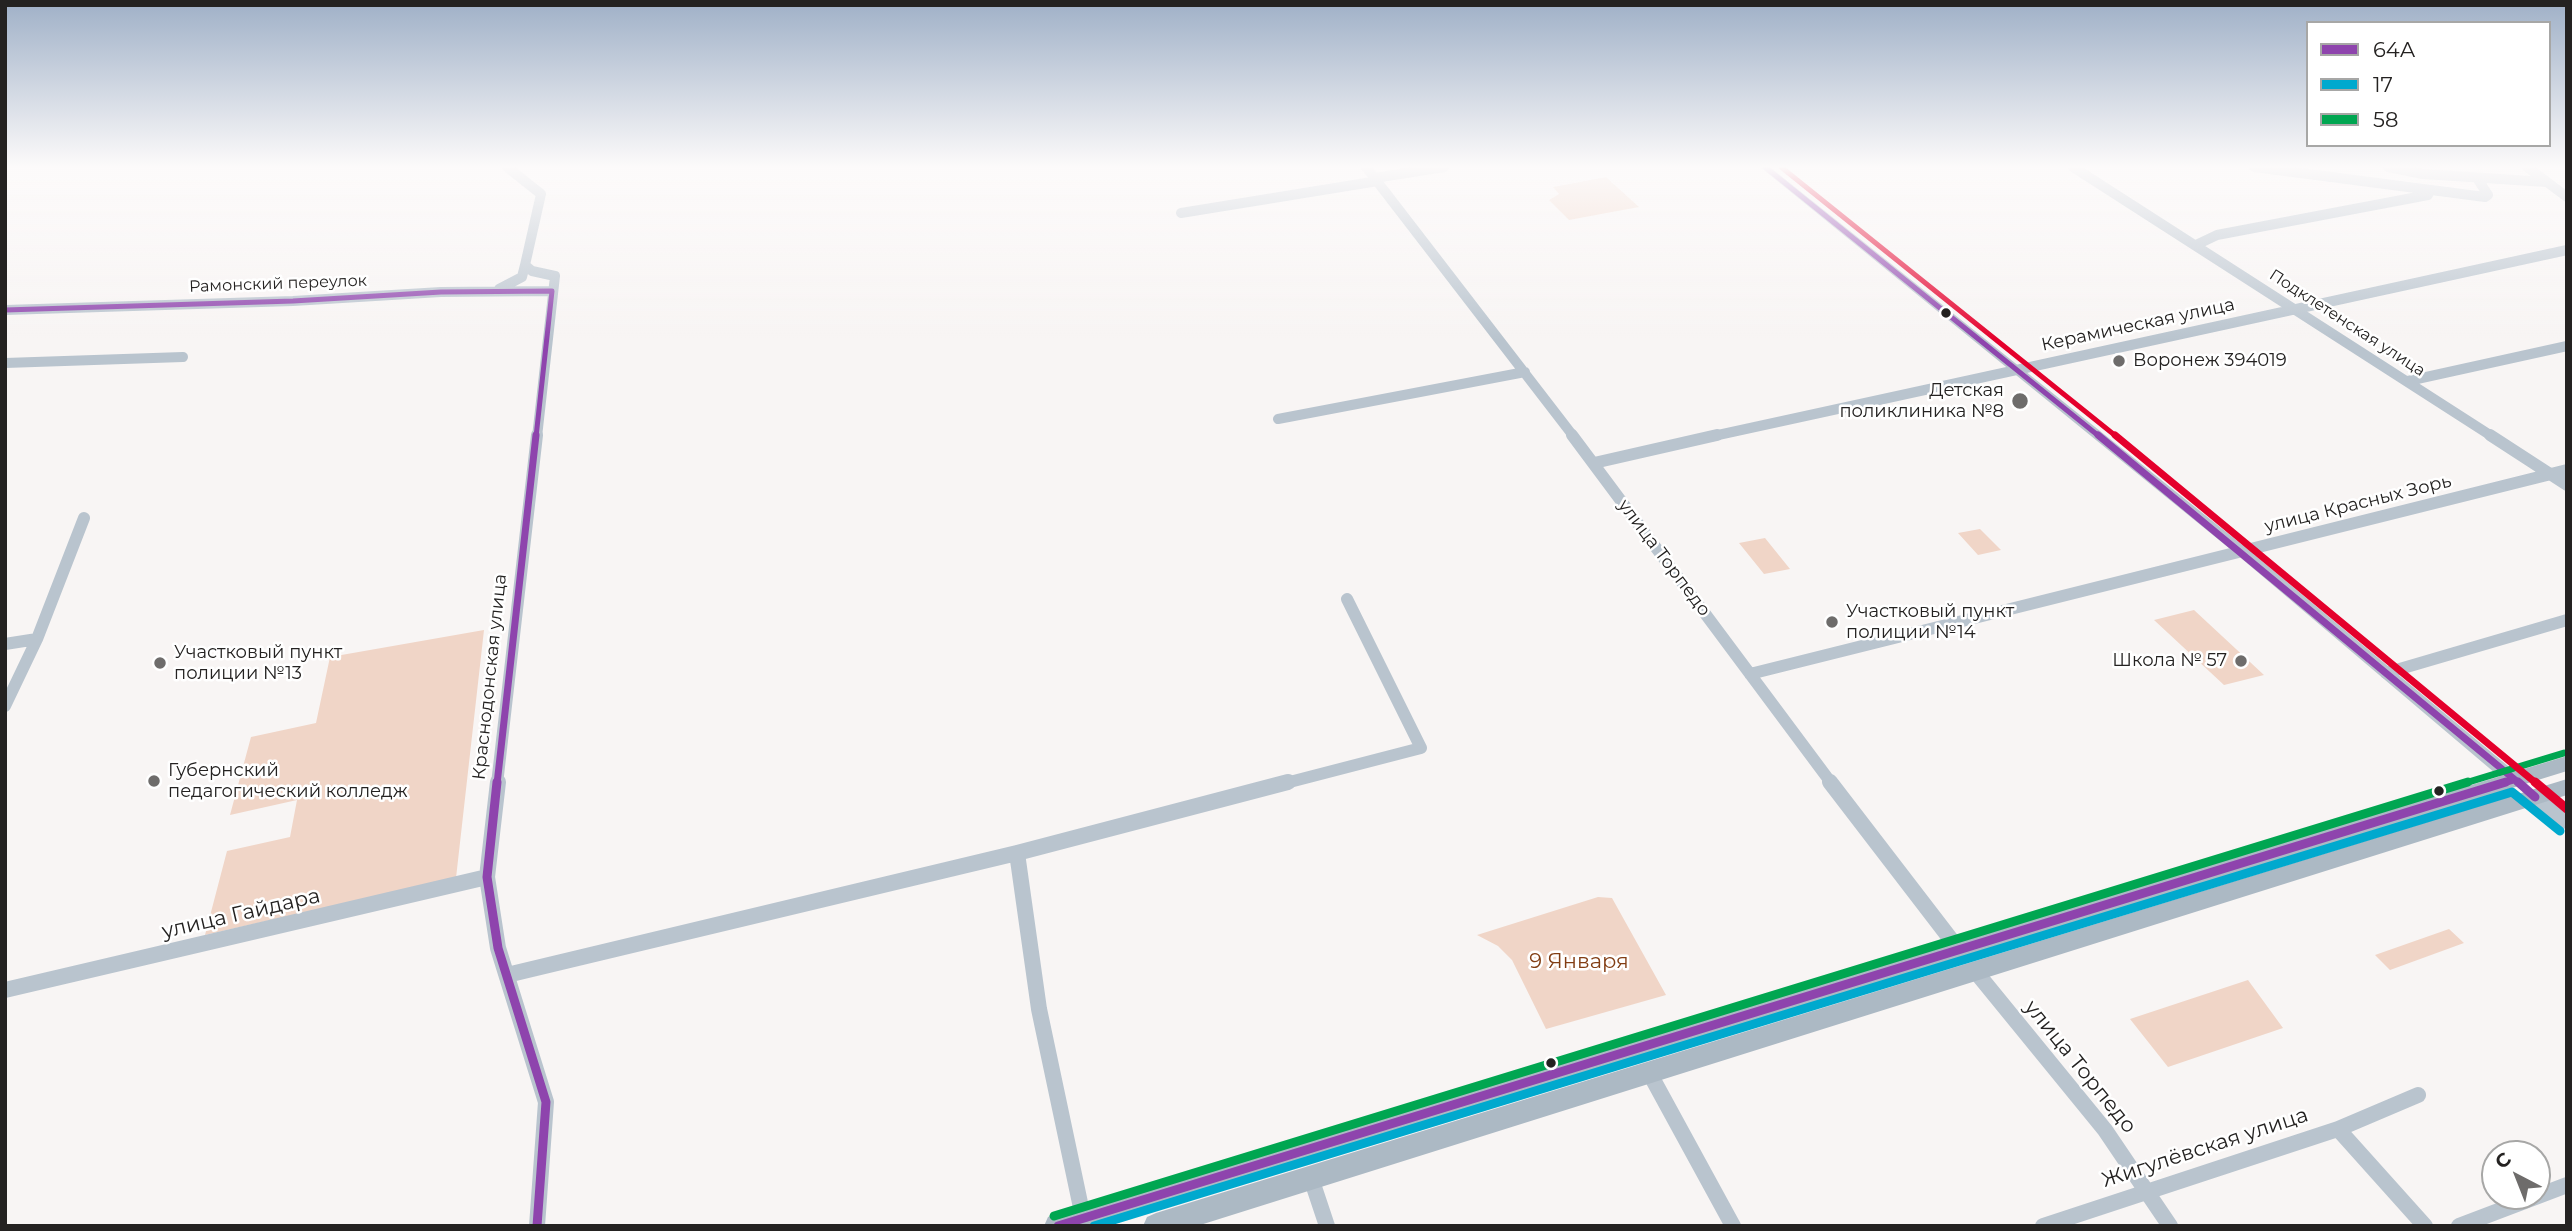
<!DOCTYPE html>
<html>
<head>
<meta charset="utf-8">
<style>
	body { margin:0 }
	#map { position:relative; width:2572px; height:1231px; overflow:hidden; background:#f8f5f4; font-family:Montserrat,sans-serif }
	canvas { display:block }
	.frame { position:absolute; inset:0; border:7px solid #242221; pointer-events:none }
	.legend { position:absolute; left:2306px; top:21px; width:245px; height:126px; box-sizing:border-box; background:#fff; border:2px solid #a7a7a6; margin:0; padding:9px 12px; list-style:none; font-size:21px; color:#242221 }
	.legend li { display:flex; align-items:center; gap:14px; height:35px }
	.legend b { width:35px; border:2px solid #a7a7a6 }
	.north { position:absolute; left:2481px; top:1140px; width:70px; height:70px; box-sizing:border-box; background:#fff; border:2px solid #a7a7a6; border-radius:50%; rotate:318deg; font-size:19px; font-weight:700; line-height:28px; text-align:center; color:#242221 }
	.north::after { content:''; display:block; margin:auto; width:24px; height:32px; background:#6e6c6b; clip-path:polygon(50% 0,100% 100%,50% 72%,0 100%) }
</style>
</head>
<body>
<div id="map">
<canvas width="2572" height="1231"></canvas>
<div class="frame"></div>
<ul class="legend">
<li><b style="height:9px;background:#8e44ad"></b>64А</li>
<li><b style="height:9px;background:#00a9ce"></b>17</li>
<li><b style="height:9px;background:#00a651"></b>58</li>
</ul>
<div class="north">С</div>
</div>
<script>
const c = document.querySelector('canvas').getContext('2d');
c.lineJoin = 'round';
function paint(path, color) { c.fillStyle = color; c.fill(path, 'evenodd'); }
const shape = rows => new Path2D(rows.map(r => 'M' + r).join(''));
function stroke(path, color, width, dash) { c.strokeStyle = color; c.lineWidth = width; c.lineCap = dash ? 'butt' : 'round'; c.setLineDash(dash || []); c.stroke(path); }
function drawText(font, color, halo, rows, align = 'center') {
  c.font = font + ' Montserrat,sans-serif'; c.lineWidth = 5; c.setLineDash([]); c.textBaseline = 'middle'; c.strokeStyle = halo; c.fillStyle = color; for (const [text, x, y, turn = 0] of rows) {
    c.save(); c.translate(x, y); c.rotate((+turn || 0) * Math.PI / 180); c.textAlign = isNaN(turn) ? turn : align; if (halo) c.strokeText(text, 0, 0); c.fillText(text, 0, 0); c.restore();
  }
}
const green = shape([
	[1606,177,1639,207,1569,220,1549,200,1559,194,1553,187],
	[1980,529,2001,550,1978,555,1958,533],
	[1765,538,1790,569,1764,574,1739,543],
	[2194,610,2264,675,2224,685,2154,620],
	[484,630,456,878,205,935,227,851,290,837,297,800,230,815,251,737,316,723,330,657],
	[1598,897,1612,898,1666,995,1546,1029,1512,960,1498,946,1477,935],
	[2449,929,2464,943,2390,970,2375,955],
	[2248,980,2283,1028,2168,1067,2130,1019]
]);
const minorFar2 = shape([
	[507,167,541,194,525,265,532,271,555,276,537,437],
	[1366,167,1574,437],
	[2073,167,2493,437],
	[2254,167,2485,197,2488,195,2477,178],
	[2388,167,2423,174,2546,182],
	[2527,167,2567,197],
	[1375,178,1444,167],
	[1181,213,1378,181],
	[2196,245,2217,235,2428,195],
	[499,289,522,277,525,265],
	[5,310,293,301,441,292,552,291],
	[5,363,183,357],
	[2408,381,2567,346],
	[1278,419,1525,372],
	[1709,437,2567,250]
]);
const minorFar1 = shape([
	[1572,435,1832,784],
	[2490,435,2567,485],
	[1594,463,1717,435],
	[5,644,37,639],
	[2386,673,2567,620],
	[1750,674,2567,470],
	[5,706,37,639,84,518],
	[497,784,537,435],
	[1282,784,1421,748,1347,599]
]);
const minor = shape([
	[498,782,487,877,498,948,546,1102,537,1226],
	[1830,782,1959,950],
	[1017,853,1039,1009,1083,1217],
	[1976,972,2105,1130,2170,1226],
	[507,975,1017,853,1288,782],
	[5,990,487,877],
	[1650,1074,1733,1226],
	[2338,1129,2418,1095],
	[1311,1178,1327,1226],
	[2043,1226,2338,1129,2425,1226],
	[2459,1226,2567,1185]
]);
const tertiary = shape([
	[1760,167,1770,167,2245,547,2520,776,2522,780,2520,784,2514,786,2508,784,2235,553,1760,167],
	[2535,791,2541,793,2567,814,2567,829,2561,828,2529,801,2527,797,2529,793,2535,791]
]);
const secondary = shape([
	[2567,756,2567,771,1099,1226,1044,1226,1048,1217,1057,1213,2567,756],
	[2567,779,2567,795,1197,1226,1143,1226,1147,1217,1156,1213,2567,779]
]);
const bus1Far2 = shape([
	[1765,167,2100,437],
	[5,310,293,301,441,292,552,291,536,437]
]);
const bus1Far1 = shape([
	[2098,435,2520,784],
	[497,784,536,435],
	[2500,784,2514,780]
]);
const bus1 = shape([
	[497,782,487,877,498,948,546,1102,537,1226],
	[2518,782,2535,797],
	[1058,1226,2506,782]
]);
const bus2 = shape([
	[1094,1226,2512,792,2560,831]
]);
const bus3Far1 = shape([
	[2462,784,2564,753]
]);
const bus3 = shape([
	[1054,1216,2468,782]
]);
const bus4Far2 = shape([
	[1781,167,2117,437]
]);
const bus4Far1 = shape([
	[2115,435,2537,784]
]);
const bus4 = shape([
	[2535,782,2567,809]
]);
const markers = [
	[1946,313,6,"#242221"],
	[2119,361,7,"#6e6c6b"],
	[2020,401,9,"#6e6c6b"],
	[1832,622,7,"#6e6c6b"],
	[2241,661,7,"#6e6c6b"],
	[160,663,7,"#6e6c6b"],
	[154,781,7,"#6e6c6b"],
	[2439,791,6,"#242221"],
	[1551,1063,6,"#242221"]
];
const farStreetnames = [
	["Рамонский переулок",278,284,-2],
	["Подклетенская улица",2347,323,33]
];
const streetNames = [
	["Керамическая улица",2138,325,-12],
	["улица Красных Зорь",2358,504,-14],
	["улица Торпедо",1664,558,53],
	["Краснодонская улица",490,677,-84]
];
const poiNames = [
	["Воронеж 394019",2133,361],
	["Детская",2004,391,"right"],
	["поликлиника №8",2004,412,"right"],
	["Участковый пункт",1846,612],
	["полиции №14",1846,633],
	["Участковый пункт",174,653],
	["полиции №13",174,674],
	["Школа № 57",2227,661,"right"],
	["Губернский",168,771],
	["педагогический колледж",168,792]
];
const nearStreetnames = [
	["улица Гайдара",241,914,-13],
	["улица Торпедо",2080,1067,51],
	["Жигулёвская улица",2205,1148,-18]
];
const nearParknames = [
	["9 Января",1579,962]
];
paint(green, '#f0d5c7');
stroke(minorFar2, '#b9c4ce', 10);
stroke(minorFar1, '#b9c4ce', 12);
stroke(minor, '#b9c4ce', 16);
paint(tertiary, '#b9c4ce');
paint(secondary, '#acb9c4');
stroke(bus1Far2, '#8e44ad', 5);
stroke(bus1Far1, '#8e44ad', 7);
stroke(bus1, '#8e44ad', 9);
stroke(bus2, '#00a9ce', 9);
stroke(bus3Far1, '#00a651', 7);
stroke(bus3, '#00a651', 9);
stroke(bus4Far2, '#e4002b', 5);
stroke(bus4Far1, '#e4002b', 7);
stroke(bus4, '#e4002b', 9);
const sky = c.createLinearGradient(0, 0, 0, 340);
sky.addColorStop(0, '#9fb0c7');
sky.addColorStop(0.49, '#fcfafa');
sky.addColorStop(1, '#fcfafa00');
c.fillStyle = sky;
c.fillRect(0, 0, 2572, 340);
for (const [x, y, r, color] of markers) { const dot = new Path2D(); dot.arc(x, y, r, 0, 2 * Math.PI); c.fillStyle = color; c.fill(dot); stroke(dot, '#fff', 2.5); }
drawText('16px', '#242221', '#fff', farStreetnames);
drawText('18px', '#242221', '#fff', streetNames);
drawText('18px', '#242221', '#fff', poiNames, 'left');
drawText('21px', '#242221', '#fff', nearStreetnames);
drawText('21px', '#823d13', '#fff', nearParknames);
</script>
</body>
</html>
